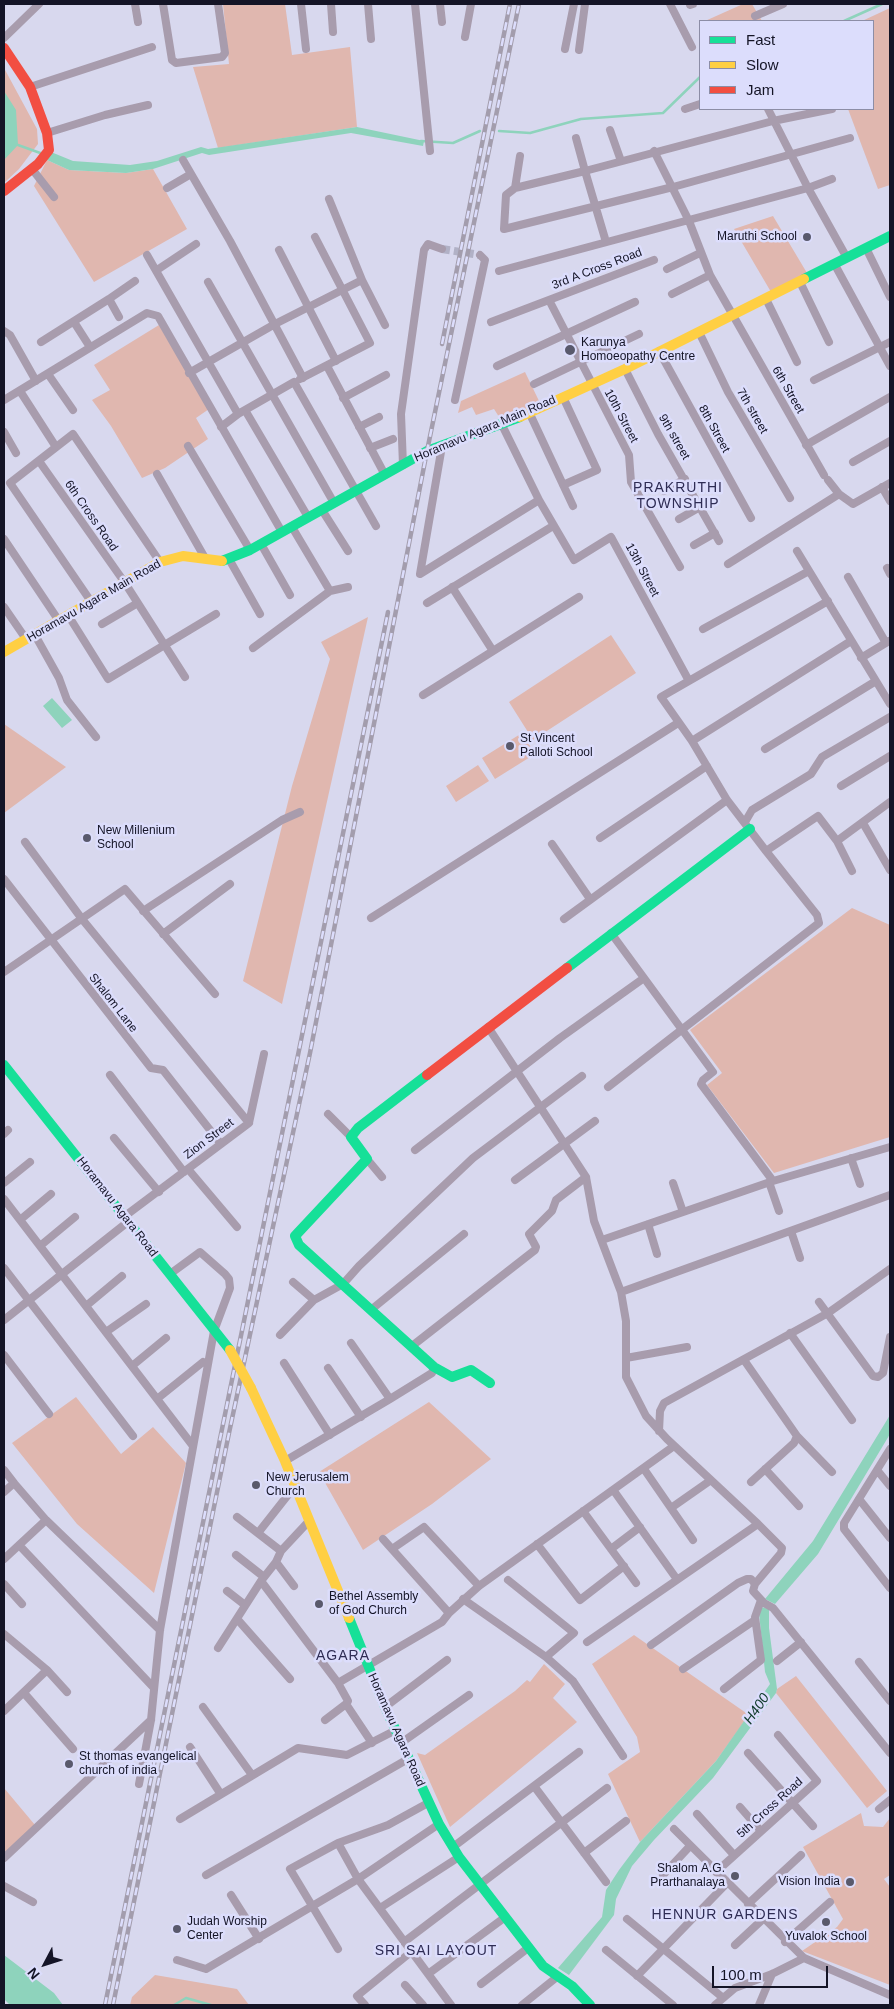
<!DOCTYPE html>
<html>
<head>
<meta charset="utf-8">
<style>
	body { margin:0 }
	#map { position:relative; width:894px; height:2009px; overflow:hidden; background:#d8d8ee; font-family:Helvetica,sans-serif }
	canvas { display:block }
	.frame { position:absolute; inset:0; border:5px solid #141426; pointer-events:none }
	.legend { position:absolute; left:699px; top:20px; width:175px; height:90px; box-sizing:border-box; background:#dcddfc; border:1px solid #8c8da6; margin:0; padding:6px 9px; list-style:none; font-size:15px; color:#141426 }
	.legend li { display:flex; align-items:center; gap:10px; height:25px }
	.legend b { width:25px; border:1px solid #8c8da6 }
	.north { position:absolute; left:20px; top:1939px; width:50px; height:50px; -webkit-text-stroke:4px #dcddfc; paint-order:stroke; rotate:230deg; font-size:14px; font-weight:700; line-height:20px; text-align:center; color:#141426 }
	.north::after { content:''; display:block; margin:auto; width:18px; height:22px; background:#141426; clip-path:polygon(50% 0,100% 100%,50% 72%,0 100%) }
	.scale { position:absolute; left:712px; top:1966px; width:116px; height:22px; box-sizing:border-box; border:2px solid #141426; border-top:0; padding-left:6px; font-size:15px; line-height:18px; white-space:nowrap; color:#141426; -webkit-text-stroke:4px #dcddfc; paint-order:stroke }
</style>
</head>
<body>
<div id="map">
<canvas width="894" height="2009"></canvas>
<div class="frame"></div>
<ul class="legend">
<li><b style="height:6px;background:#16e098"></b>Fast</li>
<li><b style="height:6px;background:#ffcf43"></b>Slow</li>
<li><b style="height:6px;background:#f24e42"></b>Jam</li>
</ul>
<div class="north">N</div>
<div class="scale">100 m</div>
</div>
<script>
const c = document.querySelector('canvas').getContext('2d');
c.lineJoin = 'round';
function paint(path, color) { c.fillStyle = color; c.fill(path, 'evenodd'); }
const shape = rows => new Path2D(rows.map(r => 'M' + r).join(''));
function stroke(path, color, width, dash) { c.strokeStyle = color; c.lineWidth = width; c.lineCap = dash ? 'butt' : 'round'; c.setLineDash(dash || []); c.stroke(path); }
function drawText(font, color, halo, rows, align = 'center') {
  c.font = font + ' Helvetica,sans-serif'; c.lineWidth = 5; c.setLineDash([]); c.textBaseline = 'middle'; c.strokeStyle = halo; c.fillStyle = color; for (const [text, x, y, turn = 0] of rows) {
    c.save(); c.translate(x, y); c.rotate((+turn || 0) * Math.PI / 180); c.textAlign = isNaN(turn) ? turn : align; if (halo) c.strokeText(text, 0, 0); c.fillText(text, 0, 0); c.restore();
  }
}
const green = shape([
	[223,4,285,4,292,55,350,47,357,127,218,148,193,67,229,64],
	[743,4,752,4,762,21,705,21],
	[890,8,890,185,878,189,848,109,873,109,873,21,862,21],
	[4,68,37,129,38,144,19,169,4,183],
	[47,160,69,170,126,173,153,169,187,229,94,282,34,186],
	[773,216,807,273,771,292,734,229],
	[159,325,209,409,196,418,208,439,165,468,142,478,111,426,92,400,110,390,94,365],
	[525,372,540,403,501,420,494,409,476,415,472,407,458,413,461,401],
	[368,617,282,1004,243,981,292,786,330,659,321,642],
	[611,635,636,673,533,740,509,702],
	[4,724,66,767,4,813],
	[522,733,535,754,495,779,482,758],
	[478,765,489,781,456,802,446,786],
	[852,908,890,925,890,1137,774,1173,707,1085,722,1073,690,1030],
	[76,1397,121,1454,153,1427,186,1463,154,1593,77,1524,12,1443],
	[429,1402,491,1459,432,1504,363,1550,319,1472],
	[634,1635,749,1715,716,1761,640,1842,608,1774,640,1752,637,1737,592,1664],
	[544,1664,565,1684,553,1698,577,1722,450,1827,417,1753,425,1755,515,1691,527,1680,530,1682],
	[796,1676,887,1791,867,1808,776,1693,777,1689],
	[4,1788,35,1825,4,1854],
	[861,1813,864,1826,883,1827,890,1818,890,1875,884,1879,890,1887,890,1985,802,1951,837,1927,843,1919,803,1847],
	[155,1975,237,1989,249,2005,130,2005,132,1997]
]);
const water = shape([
	[4,91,16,110,18,145,4,160],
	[357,127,424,141,423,146,351,133,209,155,202,153,153,169,126,173,69,170,47,160,51,152,73,161,130,165,157,161,201,147,208,149],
	[52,698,72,720,62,728,43,706],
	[890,1415,890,1434,818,1554,775,1604,765,1599,813,1541],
	[761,1607,769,1609,769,1628,777,1689,776,1693,713,1778,654,1840,632,1866,616,1899,614,1915,569,1975,558,1968,602,1917,606,1890,619,1870,640,1842,716,1761,770,1684,765,1672,759,1613],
	[4,1955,54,1993,63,2005,10,2005,4,1999]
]);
const stream = shape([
	[844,21,882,4],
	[499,131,530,133,581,119,663,113,700,77],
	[421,141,453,143,480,131],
	[18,145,43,154],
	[174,2005,186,1998,211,2005]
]);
const streetTunnel = shape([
	[442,249,480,255]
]);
const street = shape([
	[135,4,138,22],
	[163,4,172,60,176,63,222,57,225,53,218,4],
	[301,4,306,49],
	[331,4,333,32],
	[368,4,371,39],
	[415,4,430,151],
	[440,4,442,22],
	[670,4,692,47],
	[690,5,693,4],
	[755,16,783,4],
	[465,37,471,4],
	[4,38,39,4],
	[565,49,574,4],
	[579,50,585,4],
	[30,87,152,47],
	[685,109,700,104],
	[768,109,808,188,847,258],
	[610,130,621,161],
	[47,133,105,115,148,105],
	[654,151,689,221,710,275,824,475],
	[520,156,515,188,585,171,576,138],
	[183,160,230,241,303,378],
	[32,169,54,197],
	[167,188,191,174],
	[515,188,506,195,504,229,673,187,850,138],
	[329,199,362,280],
	[606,242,585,171,773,121,832,109],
	[866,248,890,297],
	[279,250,336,361],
	[147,255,238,414],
	[835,265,890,366],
	[667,269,700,253],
	[157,270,196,244],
	[499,271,808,188,832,179],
	[208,282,334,503],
	[800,282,829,342],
	[672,294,710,275],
	[109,299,135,281],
	[766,299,797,362],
	[549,300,629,455,631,482,680,567],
	[74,322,90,347],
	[491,322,654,260],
	[4,331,10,335,36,381],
	[699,332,728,392,790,498],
	[41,342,109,299,119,317],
	[659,351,751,518],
	[327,366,385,475],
	[497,366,635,302],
	[625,369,658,434,719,541],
	[189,373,275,324,362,280,385,325],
	[48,374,73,410],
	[300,379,370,343,315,237],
	[814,380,890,342],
	[534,384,639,334],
	[20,391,56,447],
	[563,397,597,470,563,485],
	[343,398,386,375],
	[4,400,147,313,158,316,282,532],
	[455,400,485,260,480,255],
	[245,410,308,517],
	[529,412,573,506],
	[502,425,539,500,574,560,611,537,689,681],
	[221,427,238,414,294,382,376,526],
	[359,427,379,417],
	[4,432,16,453],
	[806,445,890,397],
	[188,446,250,550],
	[442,446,420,574,539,500],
	[370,448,393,439],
	[39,461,125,583,185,677],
	[853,462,890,441],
	[403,465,401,414,424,250,428,244,442,249],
	[157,474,205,558],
	[828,480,839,494],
	[882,487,890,501],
	[664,491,685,479],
	[322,510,348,551],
	[679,519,700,507],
	[292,527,330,591],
	[4,539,59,621],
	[261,544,290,595],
	[694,545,715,533],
	[797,551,890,704],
	[229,559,260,614],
	[728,564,839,494,853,504,890,483],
	[887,568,890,574],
	[848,577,886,643],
	[452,587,493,651],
	[828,601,661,697,692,741,727,800,766,851,818,816,837,841,852,871],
	[92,603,10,483,73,434,160,562],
	[427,603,553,526],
	[4,607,26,639],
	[68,615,108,679,216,614],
	[102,624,136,604],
	[703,629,809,571],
	[35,635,59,678,67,700,96,737],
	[253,648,330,591,348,587],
	[861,658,889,641],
	[423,695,579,597],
	[692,741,851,641],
	[765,749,876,681],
	[841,786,890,756],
	[745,822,752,810,811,774,822,757,890,717],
	[863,823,890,870],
	[600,838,707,766],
	[837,841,890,802],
	[25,842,82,919,249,1123],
	[552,844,590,899],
	[4,879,151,1068,163,1070,221,1144],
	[143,911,282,820,300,812],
	[371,918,678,723],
	[564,919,727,800],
	[611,933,713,1072,703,1080,701,1084,773,1181],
	[163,934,230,884],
	[4,972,125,889,215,994],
	[488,1027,586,1177,594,1221,621,1292,626,1321,626,1377,646,1416,667,1439,758,1524,782,1548,781,1553,755,1584,753,1591,764,1603,773,1608,890,1753],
	[110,1075,184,1172],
	[608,1087,819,923,817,915,766,851],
	[328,1114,351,1137],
	[4,1134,8,1130],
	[114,1138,159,1192],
	[415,1150,560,1038,644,978],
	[851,1158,860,1184],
	[367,1159,382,1177],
	[188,1169,237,1227],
	[515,1180,595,1121],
	[769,1182,779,1211],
	[4,1183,30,1162],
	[673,1183,683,1212],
	[4,1199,193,1446],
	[125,1216,249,1123,264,1054],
	[20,1220,51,1194],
	[648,1224,657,1254],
	[791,1231,800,1258],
	[602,1240,773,1181,890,1147],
	[40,1246,75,1217],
	[4,1268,133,1436],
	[293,1282,314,1300],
	[621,1292,890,1195],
	[819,1302,873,1376,878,1377,883,1373,890,1337],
	[86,1306,122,1276],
	[372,1309,464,1234],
	[4,1320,129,1221],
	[106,1332,146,1304],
	[790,1333,852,1420],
	[280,1335,314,1300,343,1284,359,1266,473,1158,582,1076],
	[351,1343,390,1399],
	[412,1346,535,1250,536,1247,529,1234,552,1211,556,1200,586,1177],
	[4,1355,49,1414],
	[626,1358,687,1347],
	[744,1360,797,1436,794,1443,751,1482],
	[284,1363,330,1435],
	[132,1366,166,1338],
	[328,1368,361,1417],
	[157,1399,203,1362],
	[659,1431,660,1411,664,1403,828,1313,890,1269],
	[797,1436,832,1472],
	[890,1449,844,1523,844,1529,890,1588],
	[285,1461,390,1399,432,1373,434,1367],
	[644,1469,693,1540],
	[765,1469,799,1506],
	[4,1470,14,1483,4,1492],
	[877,1470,890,1486],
	[14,1483,46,1520,160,1630],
	[614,1491,676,1578],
	[859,1499,890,1538],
	[671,1508,711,1480],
	[583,1511,636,1583],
	[237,1517,281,1551],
	[258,1533,295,1486],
	[383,1539,449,1613],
	[537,1544,580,1600,624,1566],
	[19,1545,154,1688],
	[392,1549,424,1527,479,1586],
	[611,1549,640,1527],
	[236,1555,264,1577],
	[4,1559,46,1520],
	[276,1562,294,1586],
	[508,1580,574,1633,546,1657],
	[261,1581,338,1683,348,1701,346,1704,372,1743],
	[4,1584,22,1604],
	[227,1591,245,1605],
	[463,1599,546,1657,573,1681,623,1756],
	[238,1620,290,1679],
	[4,1634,47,1670,67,1692],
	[587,1642,758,1524],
	[651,1645,738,1583,747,1579,751,1579,755,1584],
	[218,1648,261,1581,276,1562,281,1551,309,1521],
	[777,1661,801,1642],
	[859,1662,890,1701],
	[683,1669,755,1620],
	[338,1683,442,1622,449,1613,479,1586,674,1446],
	[724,1689,761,1660,755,1617,761,1600],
	[24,1693,73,1749],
	[203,1707,252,1775],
	[385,1707,447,1660],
	[4,1711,47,1670],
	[325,1720,346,1704],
	[401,1743,469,1695],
	[190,1747,220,1793],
	[748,1753,813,1826],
	[139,1784,151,1720,160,1630,214,1331,230,1288,229,1279,225,1274,200,1252,170,1274],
	[534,1786,606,1882],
	[740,1807,760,1830],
	[879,1809,890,1800],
	[697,1814,734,1855],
	[180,1819,298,1748,347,1755,396,1730],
	[674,1829,804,1958,890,1995],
	[338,1843,358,1879,451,2005],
	[453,1847,579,1752],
	[584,1853,626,1821],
	[4,1858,151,1720],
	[716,1872,817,1781,778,1735],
	[206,1875,408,1759],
	[663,1875,690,1846],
	[4,1886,33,1902],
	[231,1895,259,1939],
	[748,1904,801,1855],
	[380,1908,459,1857],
	[627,1919,722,1997],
	[404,1942,607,1788],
	[785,1942,830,1902],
	[735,1945,763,1919],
	[338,1949,290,1869,338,1843,388,1825,428,1803],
	[606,1950,673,2005],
	[177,1960,206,1969,358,1879,439,1824],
	[428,1974,504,1918],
	[637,1976,727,1883],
	[481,1984,528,1948],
	[405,1985,423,2005],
	[365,2005,357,1996,411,1952],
	[522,2005,557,1977],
	[715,2005,735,1988,772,1974,804,1958],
	[759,2005,772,1974]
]);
const fast = shape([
	[804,279,890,236],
	[222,561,250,550,427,451,520,417],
	[567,968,750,829],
	[4,1065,230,1350],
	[427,1075,358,1128,351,1137,367,1159,295,1236,299,1245,434,1367,452,1377,471,1370,490,1383],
	[349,1618,385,1707,439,1824,459,1857,543,1966,572,1986,590,2005]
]);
const slow = shape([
	[520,417,625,369,804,279],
	[4,652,160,562,183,556,222,561],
	[251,1388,285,1461,349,1618]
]);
const jam = shape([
	[4,48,30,87,47,133,49,150,38,164,4,191],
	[427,1075,567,968]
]);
const rail = shape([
	[442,344,510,4],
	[105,2005,388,612],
	[113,2005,229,1433,310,1053,427,451,519,4]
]);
const slowBridge = shape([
	[230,1350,251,1388]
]);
const markers = [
	[807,237,5,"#59596c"],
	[570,350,6,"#59596c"],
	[510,746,5,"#59596c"],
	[87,838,5,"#59596c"],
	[256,1485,5,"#59596c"],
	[319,1604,5,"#59596c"],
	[69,1764,5,"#59596c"],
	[735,1876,5,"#59596c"],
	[850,1882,5,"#59596c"],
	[826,1922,5,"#59596c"],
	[177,1929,5,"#59596c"]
];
const poiNames = [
	["Maruthi School",797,237,"right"],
	["Karunya",581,343],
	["Homoeopathy Centre",581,357],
	["St Vincent",520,739],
	["Palloti School",520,753],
	["New Millenium",97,831],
	["School",97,845],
	["New Jerusalem",266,1478],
	["Church",266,1492],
	["Bethel Assembly",329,1597],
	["of God Church",329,1611],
	["St thomas evangelical",79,1757],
	["church of india",79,1771],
	["Shalom A.G.",725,1869,"right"],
	["Prarthanalaya",725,1883,"right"],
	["Vision India",840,1882,"right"],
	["Judah Worship",187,1922],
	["Center",187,1936],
	["Yuvalok School",826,1937,"center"]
];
const streetNames = [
	["3rd A Cross Road",597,269,-21],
	["6th Street",788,390,60],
	["7th street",752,411,60],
	["10th Street",621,416,62],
	["Horamavu Agara Main Road",485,429,-23],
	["8th Street",714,429,61],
	["9th street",674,437,60],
	["6th Cross Road",91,516,55],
	["13th Street",642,570,62],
	["Horamavu Agara Main Road",94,601,-30],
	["Shalom Lane",113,1003,52],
	["Zion Street",209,1139,-37],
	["Horamavu Agara Road",117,1207,52],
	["Horamavu Agara Road",396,1730,66],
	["5th Cross Road",770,1808,-42]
];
const neighbourhoodNames = [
	["PRAKRUTHI",678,488],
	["TOWNSHIP",678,504],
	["AGARA",343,1656],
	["HENNUR GARDENS",725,1915],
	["SRI SAI LAYOUT",436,1951]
];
const waterNames = [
	["H400",757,1709,-56]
];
paint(green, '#e0b7af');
paint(water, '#8ed3bc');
stroke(stream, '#8ed3bc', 2.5);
stroke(streetTunnel, '#b1b1c6', 8, [8, 4]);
stroke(street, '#a89cad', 8);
stroke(fast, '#16e098', 10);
stroke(slow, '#ffcf43', 10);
stroke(jam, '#f24e42', 10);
stroke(rail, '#a39dad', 4.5);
stroke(rail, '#dcddfc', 2.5, [8]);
stroke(slowBridge, '#ffcf43', 10);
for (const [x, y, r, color] of markers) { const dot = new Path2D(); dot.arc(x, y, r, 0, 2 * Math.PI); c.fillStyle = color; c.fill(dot); stroke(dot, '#dcddfc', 2); }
drawText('12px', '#141426', '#dcddfc', poiNames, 'left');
drawText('12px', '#141426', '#dcddfc', streetNames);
c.letterSpacing = '1px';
drawText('14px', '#2e2c54', '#dcddfc', neighbourhoodNames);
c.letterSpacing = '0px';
drawText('italic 14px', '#0d3928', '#dcddfc', waterNames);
</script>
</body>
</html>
